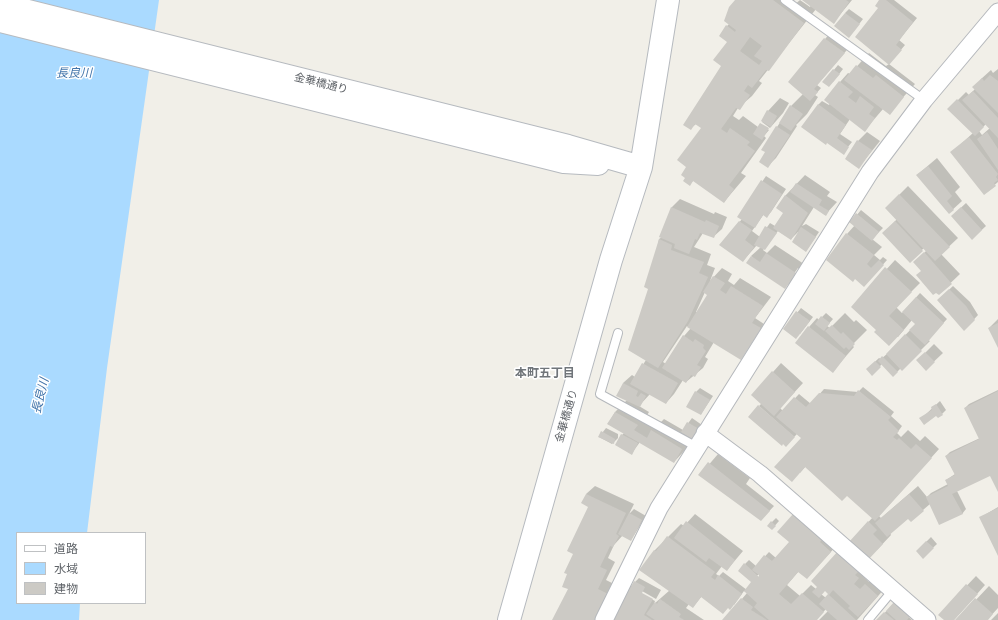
<!DOCTYPE html>
<html>
<head>
<meta charset="utf-8">
<style>
	body { margin:0 }
	#map { position:relative; width:998px; height:620px; overflow:hidden; background:#f1efe8; font-family:"DM Sans","Noto Sans JP",sans-serif }
	canvas { display:block }
	.legend { position:absolute; left:16px; top:532px; width:130px; height:72px; box-sizing:border-box; background:#fff; border:1px solid #bfc1c3; margin:0; padding:5px 7px; list-style:none; font-size:12px; color:#5f6368 }
	.legend li { display:flex; align-items:center; gap:8px; height:20px }
	.legend b { width:20px; border:1px solid #bfc1c3 }
</style>
</head>
<body>
<div id="map">
<canvas width="998" height="620"></canvas>
<ul class="legend">
<li><b style="height:5px;background:#fff"></b>道路</li>
<li><b style="height:11px;background:#aadaff"></b>水域</li>
<li><b style="height:11px;background:#cccac5"></b>建物</li>
</ul>
</div>
<script>
const c = document.querySelector('canvas').getContext('2d');
c.lineJoin = 'round';
function paint(path, color) { c.fillStyle = color; c.fill(path, 'evenodd'); }
const shape = rows => new Path2D(rows.map(r => 'M' + r).join(''));
function stroke(path, color, width, dash) { c.strokeStyle = color; c.lineWidth = width; c.lineCap = dash ? 'butt' : 'round'; c.setLineDash(dash || []); c.stroke(path); }
function drawText(font, color, halo, rows, align = 'center') {
  c.font = font + ' "DM Sans","Noto Sans JP",sans-serif'; c.lineWidth = 3; c.setLineDash([]); c.textBaseline = 'middle'; c.strokeStyle = halo; c.fillStyle = color; for (const [text, x, y, turn = 0] of rows) {
    c.save(); c.translate(x, y); c.rotate((+turn || 0) * Math.PI / 180); c.textAlign = isNaN(turn) ? turn : align; if (halo) c.strokeText(text, 0, 0); c.fillText(text, 0, 0); c.restore();
  }
}
const water = shape([
	[0,0,159,0,107,368,87,533,17,533,17,603,80,603,79,620,0,620]
]);
const shadow = shape([
	[736,0,793,0,795,1,793,6,800,0,810,7,811,5,804,0,852,0,834,22,816,9,759,81,762,83,752,96,738,108,733,116,739,120,743,116,758,127,760,124,769,130,764,136,766,138,741,173,746,176,724,202,694,180,690,184,688,167,702,128,696,124,690,129,708,91,706,90,723,66,728,42,727,26,730,23],
	[881,0,894,0,917,18,899,40,905,45,889,64,915,84,889,113,883,109,865,130,850,119,840,134,852,142,843,153,818,105,822,101,829,105,840,82,848,73,850,74,869,53,886,66,889,64,879,8],
	[849,9,863,19,853,32,845,13],
	[833,30,852,44,817,85,821,88,815,95,818,97,807,114,796,125,797,126,776,158,768,166,767,152,777,127,791,106,803,94,825,39],
	[838,65,843,69,833,82,824,82],
	[998,69,998,182,985,193,952,152,973,133,949,109,966,92,969,95,975,89,981,79,991,70,993,73],
	[986,124,990,128,982,135,979,131],
	[780,98,789,103,783,113,770,128,762,122,768,111],
	[867,132,880,141,859,167,858,141],
	[937,158,960,187,955,192,962,201,949,213,917,175],
	[805,175,830,192,827,196,837,202,825,215,814,207,802,226,806,224,819,232,806,251,798,232,791,239,778,231,763,250,767,253,775,245,804,264,794,279,785,287,751,256,761,247,757,245,743,261,721,245,742,219,739,216,766,176,786,189,771,212,767,216,764,214,752,231,760,237,770,223,775,226,784,213,785,196],
	[798,268,799,269,793,279,790,279],
	[908,186,958,238,941,254,960,274,939,294,922,271,923,254,926,251,924,248,910,261,884,233,897,219,886,208],
	[680,199,714,214,715,212,727,217,722,229,713,237,703,233,694,247,711,254,707,265,715,268,710,281,722,268,732,274,728,281,734,285,740,278,771,297,755,318,764,324,741,359,714,342,705,357,708,359,703,368,686,382,683,380,674,394,666,403,650,394,639,406,649,412,646,417,658,425,664,419,683,430,692,418,702,425,686,449,674,462,640,442,632,453,622,435,624,433,608,424,615,412,627,400,623,383,632,375,635,377,646,360,649,288,659,239,662,237,660,237,672,207],
	[705,292,708,295,697,312,696,312],
	[687,326,691,328,684,336,666,364,663,362],
	[966,203,986,226,972,239,952,216],
	[861,210,883,228,872,239,882,247,874,255,880,260,883,257,887,260,872,277,847,234,855,225,851,222],
	[895,260,920,283,896,307,902,313,920,293,947,319,928,340,930,341,902,369,901,368,893,376,882,364,872,374,867,369,879,358,881,359,888,353,916,324,912,320,898,337,878,330,852,307],
	[953,286,970,302,978,315,964,330,938,300],
	[801,308,813,317,800,334,784,329],
	[826,313,833,319,827,326,830,328,845,313,854,322,856,320,867,330,852,345,854,347,833,371,809,327,817,318,819,320],
	[998,319,998,346,989,328],
	[934,344,943,353,926,369,918,360],
	[781,363,803,383,780,408,783,411,799,394,811,404,824,389,858,392,863,387,894,412,891,416,902,426,897,433,901,437,908,430,920,441,925,436,939,449,879,516,881,518,918,486,927,497,931,493,948,484,946,480,955,474,946,456,950,452,980,438,965,408,969,404,998,390,998,490,990,474,957,491,966,509,962,514,930,504,923,510,908,517,890,533,891,535,877,550,850,542,873,517,847,494,806,466,800,473,802,438,797,434,794,437,759,406,762,403,773,372],
	[700,388,713,396,701,414,696,392],
	[940,401,946,410,942,414,925,415],
	[606,428,618,434,618,438,612,444,599,437],
	[718,454,750,478,746,484,774,506,761,520,700,475],
	[595,486,634,504,629,514,634,509,646,516,631,540,623,535,614,545,608,558,615,562,606,580,616,585,596,620,553,620,569,589,575,554,590,506,586,494],
	[806,502,816,511,814,514,839,543,807,578,799,571,787,585,800,596,811,585,816,589,819,587,812,581,867,569,862,575,869,582,874,576,886,587,857,620,819,620,828,611,826,609,816,620,724,620,747,593,744,591,734,605,702,596,693,607,689,604,686,608,704,620,613,620,630,587,639,578,661,590,656,599,642,591,640,593,655,601,654,604,670,590,640,570,655,550,681,524,684,526,695,514,743,551,727,570,722,566,716,574,719,576,723,572,747,590,760,575,759,574,751,581,745,564,749,560,756,566,769,552,776,558,790,542,794,515],
	[825,590,829,594,826,598,821,594],
	[998,507,998,554,981,517],
	[776,518,779,521,772,529,772,522],
	[931,537,937,544,923,557,917,551],
	[976,576,985,585,954,620,945,620,939,615],
	[989,586,998,595,998,608,987,620,957,620],
	[893,604,909,617,912,620,878,620],
	[998,613,998,620,991,620]
]);
const building = shape([
	[735,0,773,0,804,23,769,71,766,70,752,88,748,85,744,91,750,95,740,110,736,108,721,129,727,133,730,128,750,142,747,145,755,151,729,185,734,189,724,203,693,181,690,186,683,181,685,178,681,175,686,167,677,160,701,128,695,124,691,130,683,125,721,66,713,60,727,42,719,36,726,25,735,32,736,30,724,21,729,7],
	[750,37,762,46,754,56,762,61,759,65,740,51],
	[802,0,846,0,849,2,834,24],
	[879,0,886,0,913,22,896,45,902,50,889,65,855,37,878,8,875,6],
	[845,13,860,24,849,38,834,26],
	[824,38,845,53,814,89,818,92,810,101,788,82],
	[856,65,873,78,876,75,904,97,890,115,844,80],
	[833,69,840,74,829,87,822,82],
	[990,75,998,81,998,113,972,87,982,78,984,81],
	[839,81,853,92,848,97,856,103,860,96,874,107,869,114,875,118,865,132,824,100],
	[973,91,998,118,998,138,962,100],
	[957,99,984,127,975,136,947,109],
	[818,104,846,125,837,138,849,147,844,155,827,143,826,145,801,127],
	[790,105,803,114,791,131,779,123],
	[767,110,777,116,771,127,761,121],
	[760,123,769,128,762,140,753,134],
	[776,126,790,135,768,168,759,162,765,152,761,150],
	[987,132,998,149,998,170,977,139],
	[969,137,998,174,996,177,998,180,994,183,996,186,984,195,950,152],
	[857,140,872,150,859,169,845,159],
	[928,166,952,196,947,201,954,210,949,214,916,175],
	[761,180,782,194,767,218,763,215,755,228,737,217],
	[796,183,822,200,819,205,829,211,826,216,790,192],
	[899,194,950,247,935,261,885,208],
	[785,195,808,213,791,240,773,228,783,213,776,208],
	[671,207,705,222,706,220,719,226,714,238,700,233,697,240,695,239,689,254,674,248,675,244,659,237],
	[961,207,982,230,972,240,951,216],
	[856,213,879,232,872,241,849,222],
	[739,221,752,230,745,240,754,247,743,262,719,245],
	[895,221,923,251,910,263,882,233],
	[765,226,777,233,765,250,754,245],
	[801,227,816,237,806,252,792,242],
	[846,233,874,255,867,264,871,268,879,260,884,265,864,287,855,279,853,282,826,260],
	[659,239,672,245,671,250,704,262,699,273,708,277,688,321,658,368,628,350,648,289,644,287],
	[924,252,952,284,939,295,936,293,933,295,916,275,921,271,913,262],
	[766,253,796,273,785,289,746,263,751,256,760,262],
	[885,267,912,292,889,316,904,330,889,346,874,332,876,330,851,307],
	[713,276,725,283,720,290,726,294,731,286,763,306,752,323,761,328,741,360,687,327,707,295,703,292],
	[949,289,966,306,975,320,964,331,937,300],
	[916,297,944,323,925,345,909,330,915,324,902,312],
	[796,311,810,321,796,339,783,329],
	[821,316,830,323,824,331,815,324],
	[998,323,998,348,988,328],
	[832,325,841,334,843,332,855,344,849,350,846,347,844,349,825,331],
	[808,326,846,356,833,373,795,343],
	[905,334,922,351,902,371,886,354],
	[683,335,693,342,695,339,704,345,703,348,706,351,697,365,701,367,695,377,691,375,686,383,662,368],
	[925,352,935,362,926,371,916,360],
	[882,356,898,372,893,377,878,361],
	[875,361,881,367,872,376,866,369],
	[642,363,678,383,666,404,630,384],
	[772,371,795,392,774,416,751,395],
	[623,383,638,391,636,396,638,397,641,393,646,396,640,407,616,396],
	[858,390,891,417,888,420,899,431,893,437,897,440,899,438,911,449,916,444,932,458,875,521,847,496,842,501,805,467,792,482,774,467,801,438,776,417,794,397,806,407,819,393,854,396],
	[695,391,710,400,701,415,686,407],
	[998,391,998,492,990,476,952,494,963,514,939,525,926,497,948,486,945,480,955,475,945,456,979,439,964,408],
	[936,404,943,415,938,418,936,416,924,425,919,418,932,410,931,407],
	[758,405,795,437,786,447,783,444,782,446,748,417],
	[615,412,638,425,634,430,647,438,651,430,682,449,674,463,607,424],
	[687,422,699,429,692,439,681,432],
	[601,431,615,439,614,444,598,437],
	[621,434,638,443,632,455,615,445],
	[708,462,770,511,761,521,698,475],
	[586,494,626,513,616,534,619,536,613,547,610,546,600,567,607,570,598,589,608,594,596,620,552,620,568,589,562,587,567,574,564,573,573,554,567,551,588,507,581,503],
	[909,494,924,511,911,522,908,519,887,537,875,523],
	[998,508,998,556,979,517],
	[629,513,642,520,631,541,618,534],
	[793,514,823,538,820,542,831,552,807,579,798,572,779,594,791,604,802,593,824,612,817,620,769,620,754,607,757,603,744,591,751,582,738,571,744,563,759,577,759,575,752,570,764,555,772,561,789,542,777,532],
	[686,521,735,560,727,571,709,558,706,562,674,538],
	[771,521,776,526,772,530,767,526],
	[868,521,877,530,873,534,883,544,868,560,849,542],
	[667,536,715,572,711,577,715,580,718,575,742,594,730,610,728,608,723,614,701,597,693,608,639,570,654,550,656,551],
	[926,541,934,548,923,559,916,551],
	[838,551,859,571,855,575,859,578,854,584,860,589,865,584,878,596,858,617,848,608,850,606,833,590,829,595,856,620,837,620,819,604,828,594,825,591,819,598,812,592,817,587,811,581],
	[634,581,645,587,642,593,653,599,644,615,652,620,612,620,629,586,631,587],
	[966,584,978,594,954,620,944,620,938,615],
	[741,598,753,607,751,610,767,620,722,620],
	[975,598,993,614,988,620,955,620],
	[660,599,681,614,679,617,684,620,655,620,646,614,655,602,657,604],
	[894,602,910,616,907,620,896,620,886,611],
	[884,612,894,620,876,620]
]);
const lane = shape([
	[785,0,924,100],
	[618,333,600,394,697,447],
	[868,620,893,590]
]);
const street = shape([
	[705,433,760,474,927,620],
	[604,620,659,508,870,172,924,100,998,12]
]);
const secondary = shape([
	[0,4,568,146,641,167],
	[0,21,564,162,598,164],
	[509,620,611,260,641,167,668,0]
]);
const streetNames = [
	["金華橋通り",321,84,14],
	["金華橋通り",567,416,-74]
];
const waterNames = [
	["長良川",74,74],
	["長良川",41,396,-76]
];
const neighbourhoodNames = [
	["本町五丁目",545,374]
];
paint(water, '#aadaff');
paint(shadow, '#0003');
paint(building, '#cccac5');
stroke(lane, '#b5b8bc', 10);
stroke(street, '#b5b8bc', 19);
stroke(secondary, '#b6babf', 24);
stroke(lane, '#fff', 8);
stroke(street, '#fff', 17);
stroke(secondary, '#fff', 22);
drawText('11px', '#5f6368', '#fff', streetNames);
drawText('italic 12px', '#4174aa', '#fff', waterNames);
drawText('bold 12px', '#70757a', '#fff', neighbourhoodNames);
</script>
</body>
</html>
